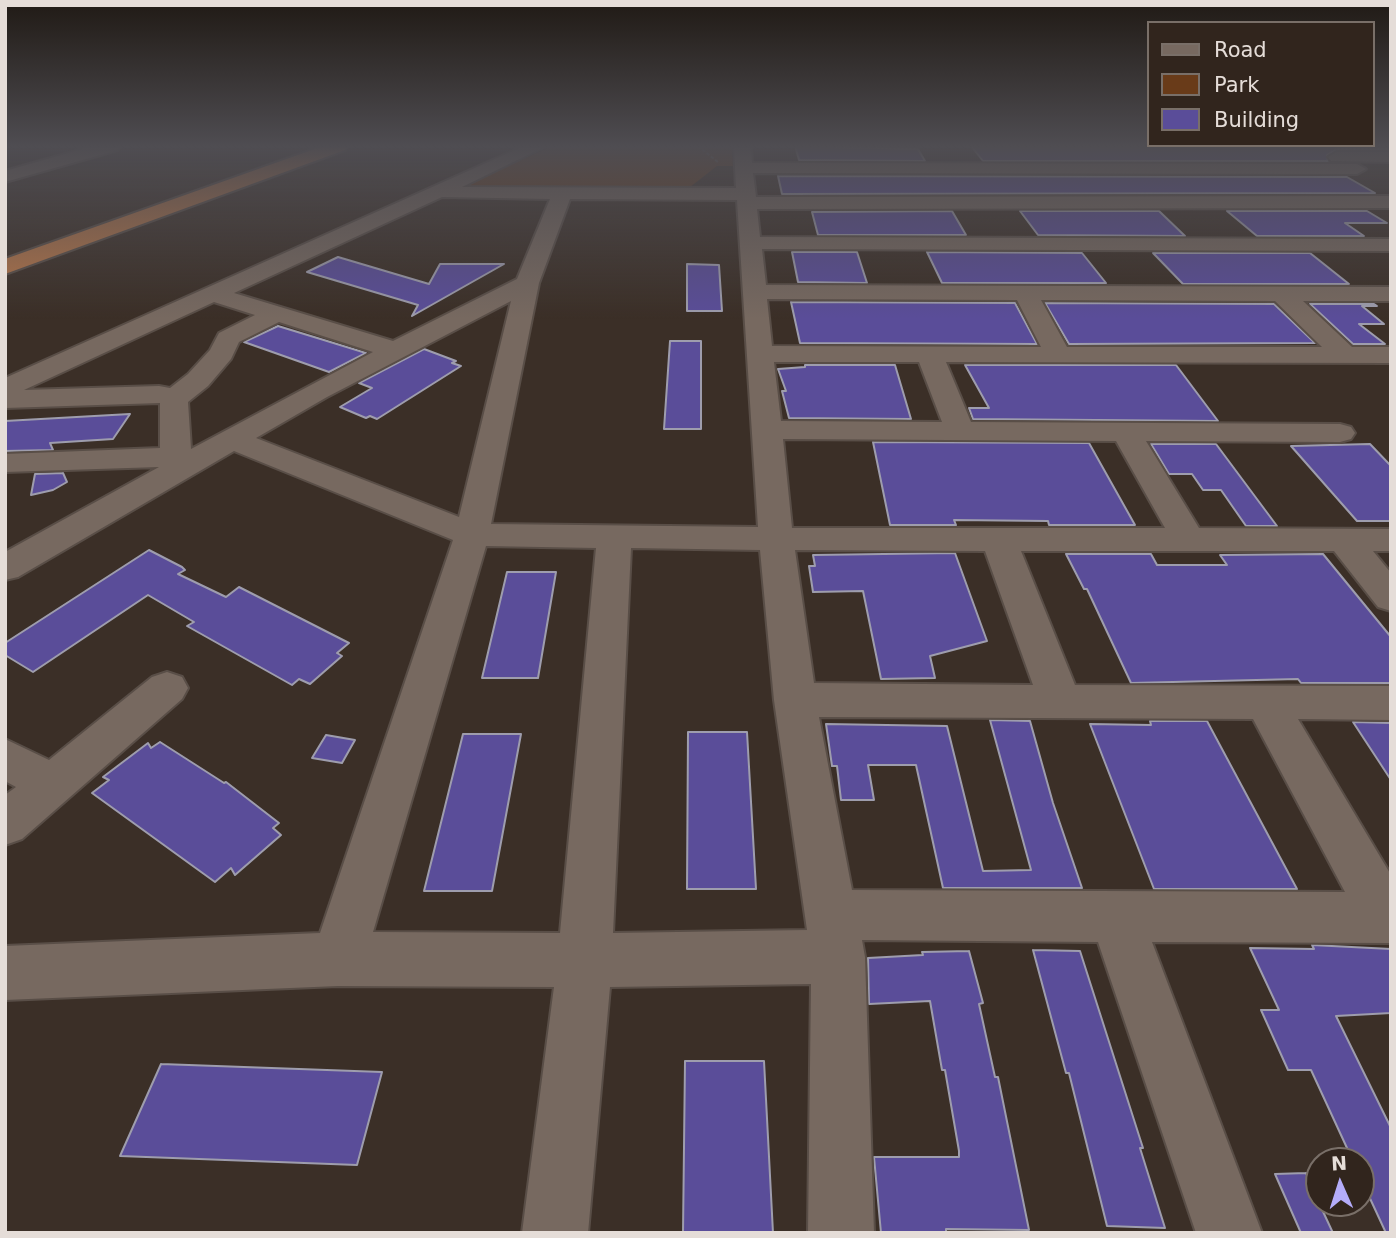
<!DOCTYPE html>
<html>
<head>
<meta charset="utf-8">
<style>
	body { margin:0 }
	#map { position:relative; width:1396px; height:1238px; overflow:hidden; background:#3b2f27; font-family:"DejaVu Sans",sans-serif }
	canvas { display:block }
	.frame { position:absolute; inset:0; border:7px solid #e5ddd8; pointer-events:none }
	.legend { position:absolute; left:1147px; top:21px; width:228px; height:126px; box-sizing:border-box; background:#31251d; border:2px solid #796f68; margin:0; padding:9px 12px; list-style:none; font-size:21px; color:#e5ddd8 }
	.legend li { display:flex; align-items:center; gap:14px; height:35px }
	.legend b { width:35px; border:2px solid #796f68 }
	.north { position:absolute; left:1305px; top:1147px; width:70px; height:70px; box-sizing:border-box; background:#31251d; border:2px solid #796f68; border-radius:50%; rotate:357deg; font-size:19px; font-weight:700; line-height:28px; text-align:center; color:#e5ddd8 }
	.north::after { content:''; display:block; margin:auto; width:24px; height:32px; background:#b4acf9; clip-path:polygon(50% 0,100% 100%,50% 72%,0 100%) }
</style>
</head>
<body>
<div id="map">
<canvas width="1396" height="1238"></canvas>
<div class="frame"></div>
<ul class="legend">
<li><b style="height:9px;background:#776960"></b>Road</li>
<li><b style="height:19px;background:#693b19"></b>Park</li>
<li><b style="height:19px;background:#5a4d99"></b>Building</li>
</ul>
<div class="north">N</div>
</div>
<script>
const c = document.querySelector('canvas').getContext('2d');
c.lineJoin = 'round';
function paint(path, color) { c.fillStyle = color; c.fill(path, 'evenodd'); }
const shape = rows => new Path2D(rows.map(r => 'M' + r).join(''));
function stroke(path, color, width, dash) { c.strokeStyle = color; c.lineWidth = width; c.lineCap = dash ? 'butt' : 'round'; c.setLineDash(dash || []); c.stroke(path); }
const green = shape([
	[552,146,732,146,733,166,717,166,685,191,452,191]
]);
const building = shape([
	[795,146,918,149,925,161,799,160,795,146],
	[971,146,1391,146,1391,149,1337,149,1327,155,1328,161,983,161,971,146],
	[778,176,1347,177,1375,193,782,194,778,176],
	[952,211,966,235,818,235,812,212,952,211],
	[1020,211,1159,211,1185,236,1038,235,1020,211],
	[1227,211,1367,211,1387,223,1345,223,1364,236,1257,236,1227,211],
	[792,252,857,252,867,283,798,282,792,252],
	[927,252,1082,253,1106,283,942,283,927,252],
	[1153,253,1310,253,1349,284,1183,284,1153,253],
	[338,257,429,284,440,264,504,264,412,316,418,305,307,272,338,257],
	[687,264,719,265,722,311,687,311,687,264],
	[791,302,1015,303,1037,344,800,343,791,302],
	[1045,303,1274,304,1315,343,1069,344,1045,303],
	[1310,304,1374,304,1377,306,1362,306,1384,324,1359,324,1385,344,1353,344,1310,304],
	[278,326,314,337,366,353,329,372,244,342,278,326],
	[670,341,701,341,701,429,664,429,670,341],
	[424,349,456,361,452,363,461,366,377,419,370,416,366,418,340,407,372,388,359,383,424,349],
	[805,365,895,365,911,419,789,418,782,391,786,391,778,369,805,367,805,365],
	[965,365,1176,365,1218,421,973,419,969,408,989,408,965,365],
	[130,414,113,439,50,443,53,450,5,451,5,421,130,414],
	[873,442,1089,443,1135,525,1049,525,1048,521,954,520,956,525,890,525,873,442],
	[1151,444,1216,444,1277,526,1246,526,1221,490,1203,490,1192,474,1169,474,1151,444],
	[1370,444,1391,466,1391,521,1357,521,1291,446,1370,444],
	[63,473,67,482,53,490,31,495,35,474,63,473],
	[149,550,182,567,185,570,178,574,226,597,239,587,349,643,337,653,342,656,310,684,299,679,292,685,187,626,194,622,148,595,33,672,5,655,5,643,149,550],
	[955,553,987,641,930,656,935,678,881,679,863,591,813,592,809,566,815,566,813,555,955,553],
	[1066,554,1151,554,1157,565,1227,565,1220,555,1323,554,1391,637,1391,683,1301,683,1298,679,1131,683,1087,589,1084,589,1066,554],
	[507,572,556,572,538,678,482,678,507,572],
	[990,720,1030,721,1053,803,1082,888,943,888,916,765,868,765,874,800,841,800,837,766,832,766,826,724,947,726,983,871,1031,870,990,720],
	[1150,721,1207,721,1297,889,1154,889,1090,724,1151,725,1150,721],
	[1353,722,1391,723,1391,780,1353,722],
	[688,732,747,732,756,889,687,889,688,732],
	[463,734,521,734,492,891,424,891,463,734],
	[326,735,355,740,342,763,312,758,326,735],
	[160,742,224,783,226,782,279,823,273,828,281,835,235,875,231,868,215,882,92,793,109,780,103,777,148,743,151,748,160,742],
	[1312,945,1391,949,1391,1013,1336,1016,1391,1128,1391,1233,1386,1233,1361,1179,1361,1161,1353,1161,1311,1070,1288,1070,1261,1010,1279,1010,1250,948,1314,949,1312,945],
	[1033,950,1080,951,1143,1148,1140,1148,1165,1228,1107,1226,1069,1073,1066,1073,1033,950],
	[969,951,983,1003,979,1004,995,1077,998,1077,1029,1230,946,1229,946,1233,881,1233,874,1157,959,1157,959,1151,945,1070,942,1070,930,1001,869,1004,868,958,923,955,922,952,969,951],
	[685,1061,764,1061,773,1233,683,1233,685,1061],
	[161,1064,382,1072,357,1165,120,1156,161,1064],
	[1306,1173,1319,1203,1333,1233,1301,1233,1275,1174,1306,1173]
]);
const path = shape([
	[698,146,719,163]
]);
const minor = shape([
	[93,146,120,146,118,150,5,182,5,171,93,146],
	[524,146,546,146,462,187,736,188,734,146,751,146,752,163,1357,164,1366,169,1357,174,753,173,756,197,1391,196,1391,208,757,209,760,237,1391,239,1391,251,762,249,766,285,1391,287,1391,301,1303,301,1352,347,1391,347,1391,363,946,362,971,422,1340,424,1351,427,1355,433,1351,439,1340,442,1146,441,1199,528,1391,529,1391,551,1373,551,1391,573,1391,611,1378,607,1334,551,1021,551,1075,685,1391,686,1391,720,1298,719,1391,875,1391,943,1152,942,1262,1233,1196,1233,1098,942,862,940,865,957,874,1233,808,1233,811,984,610,987,588,1233,522,1233,554,987,338,986,5,1000,5,946,320,933,453,540,234,451,18,577,5,580,5,552,159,467,5,472,5,454,160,448,160,403,5,408,5,378,524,146],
	[442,197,550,199,517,279,393,341,234,293,442,197],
	[570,199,737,200,758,527,491,524,539,283,570,199],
	[767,299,1017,300,1041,347,772,346,767,299],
	[1041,300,1275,301,1322,347,1067,347,1041,300],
	[511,301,459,517,256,438,327,397,511,301],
	[214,302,255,315,219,333,210,350,188,374,170,388,159,386,24,390,214,302],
	[279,322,373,352,191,449,188,402,208,386,231,359,239,342,279,322],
	[774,362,919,362,942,422,781,421,774,362],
	[783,439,1116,441,1165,528,792,528,783,439],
	[486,546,596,548,560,933,373,932,486,546],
	[631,548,760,550,774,700,807,930,613,933,631,548],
	[795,550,985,551,1033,685,814,683,795,550],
	[819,717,1253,719,1345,892,852,890,819,717],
	[1337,152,1391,152,1391,162,1331,161,1328,157,1337,152],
	[167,672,182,677,188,688,182,699,22,839,5,845,5,795,16,787,5,781,5,739,49,760,152,677,167,672]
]);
const highway = shape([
	[323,146,347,146,345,150,5,274,5,259,323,146]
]);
paint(green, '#693b19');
paint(building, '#5a4d99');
stroke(building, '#9e9dad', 2);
stroke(minor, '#594e47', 4);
stroke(highway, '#594e47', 4);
stroke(path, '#736861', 2, [3.5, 2]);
paint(minor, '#776960');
paint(highway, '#b47549');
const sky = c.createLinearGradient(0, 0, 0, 319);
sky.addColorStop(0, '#201a15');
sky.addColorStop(0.46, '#4f4d52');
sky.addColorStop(1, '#4f4d5200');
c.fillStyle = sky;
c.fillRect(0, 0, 1396, 319);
</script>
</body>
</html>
